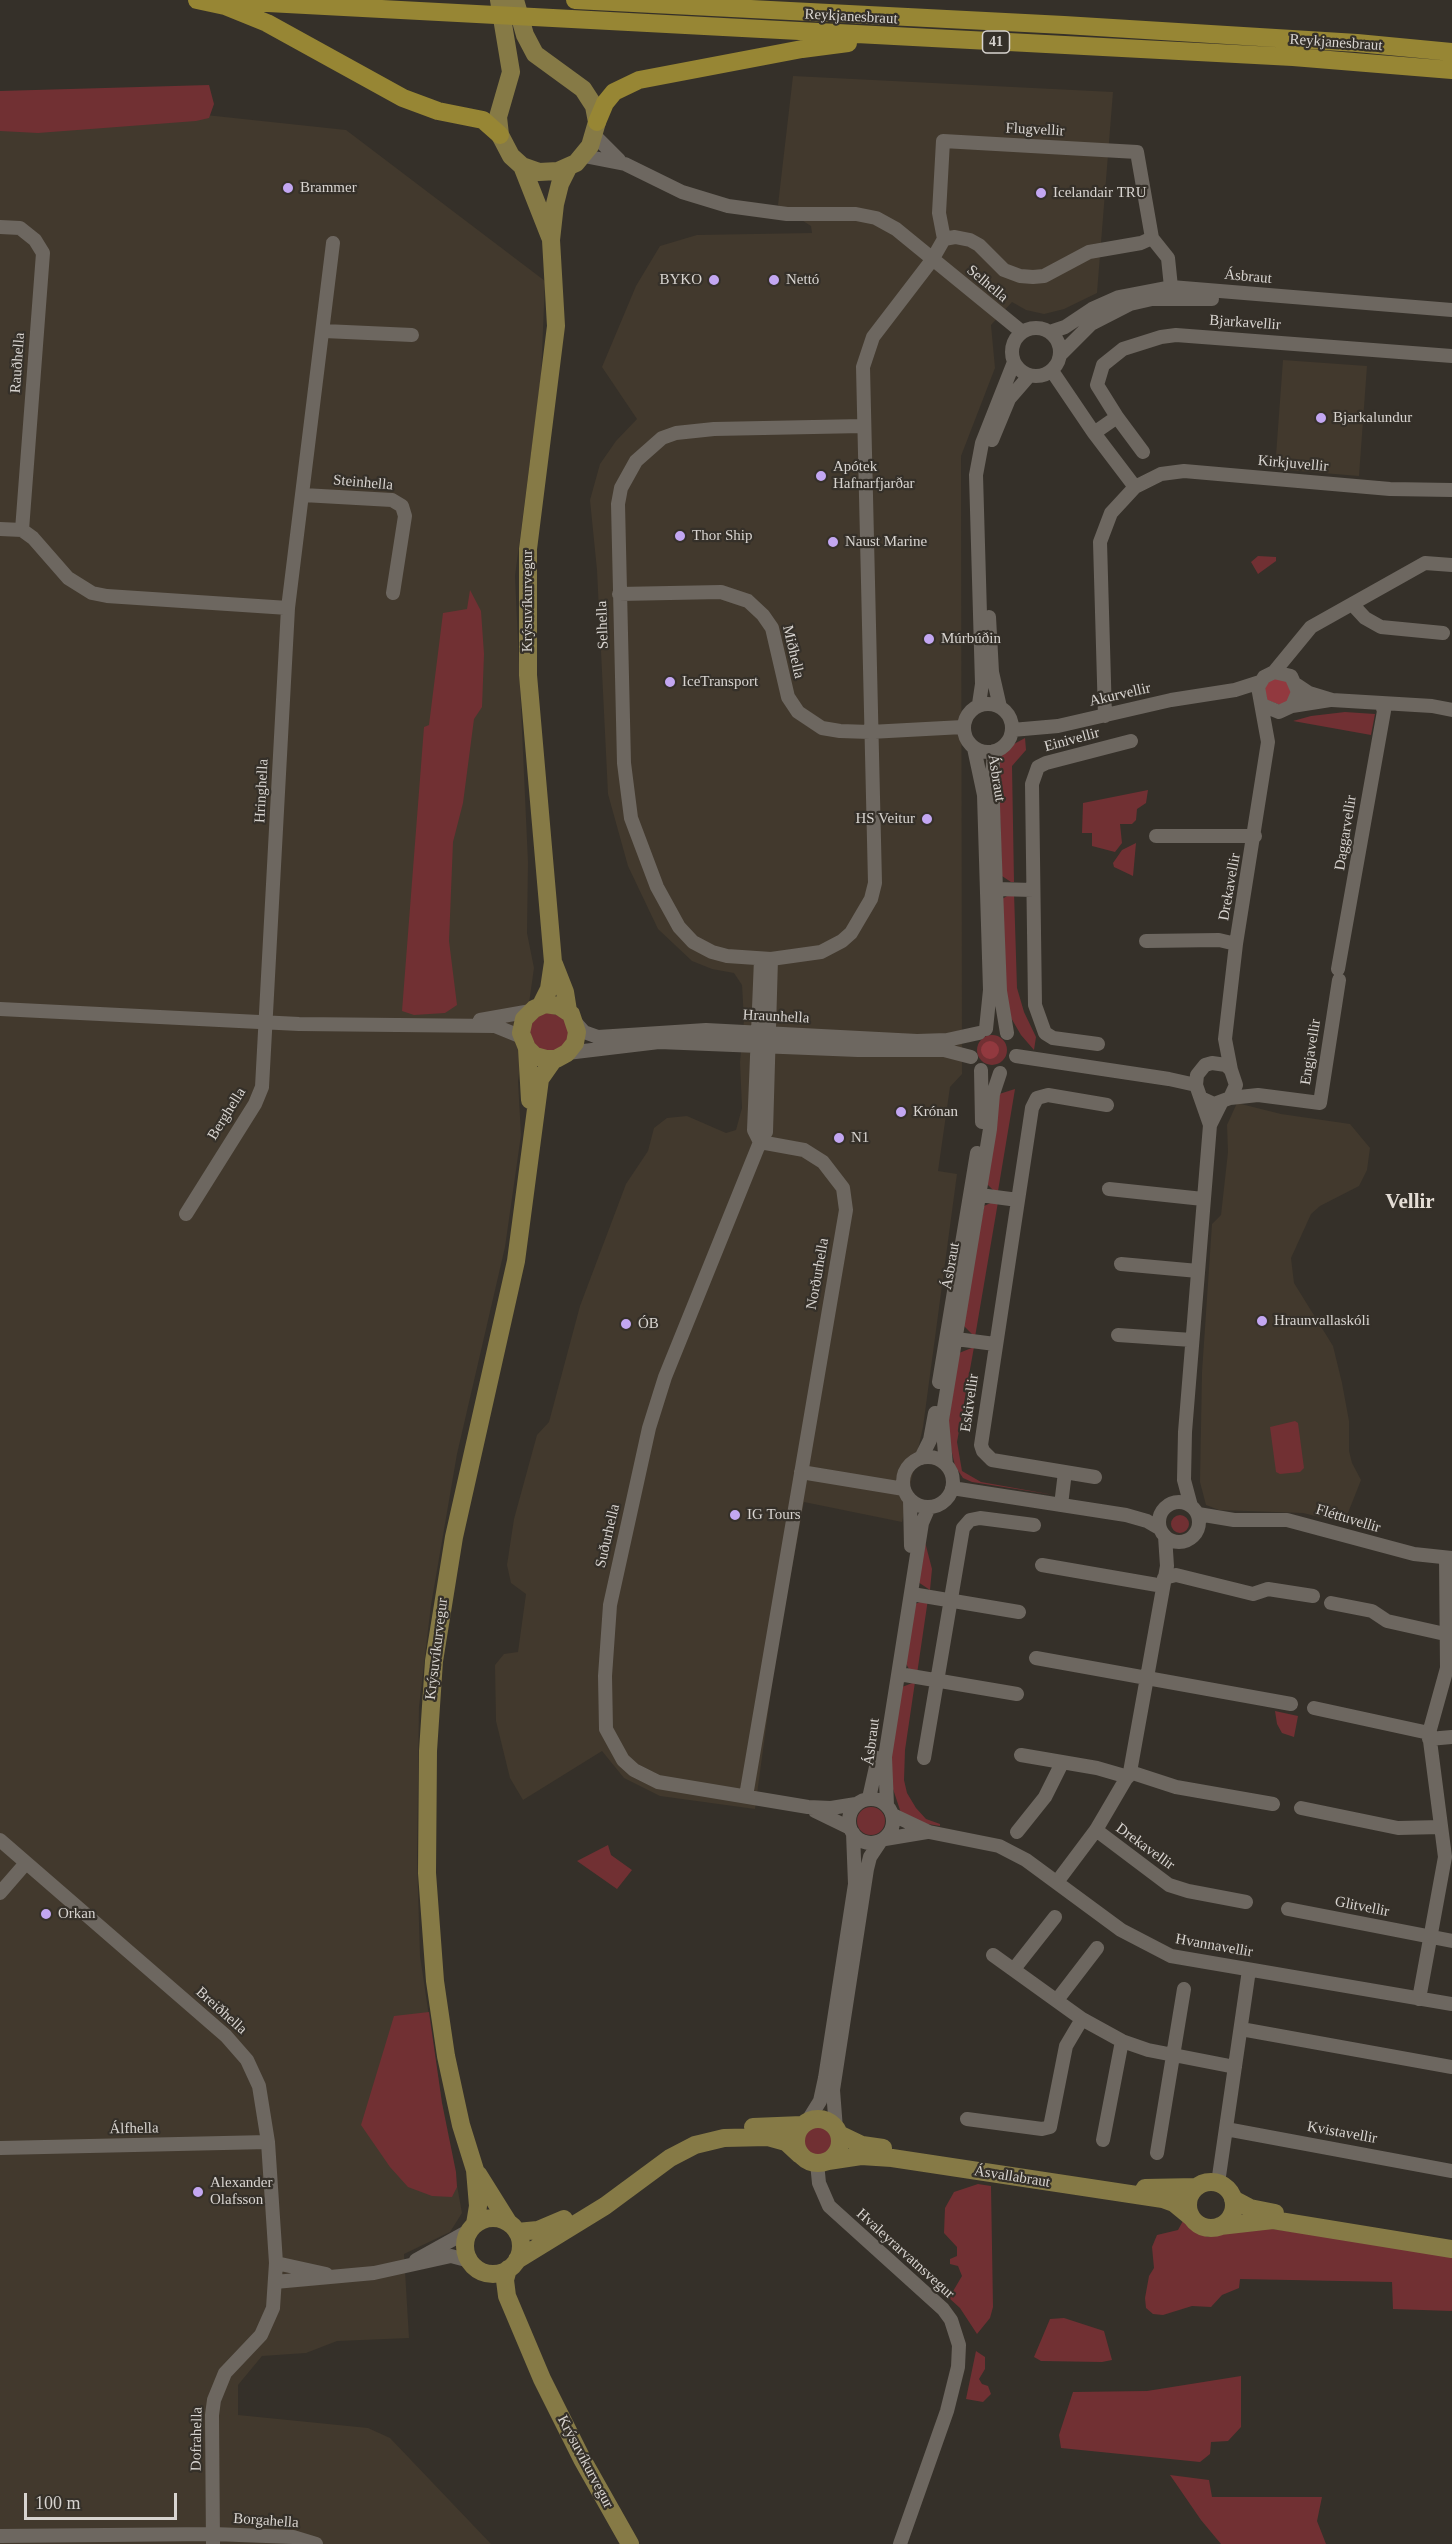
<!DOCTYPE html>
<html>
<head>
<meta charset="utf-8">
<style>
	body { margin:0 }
	#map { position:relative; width:1452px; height:2544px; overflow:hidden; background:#353029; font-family:"Times New Roman",serif }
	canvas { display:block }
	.scale { position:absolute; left:24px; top:2493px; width:153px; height:27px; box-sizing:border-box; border:3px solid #d8d4d0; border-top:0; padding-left:8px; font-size:18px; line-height:21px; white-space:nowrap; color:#d8d4d0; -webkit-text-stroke:4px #353029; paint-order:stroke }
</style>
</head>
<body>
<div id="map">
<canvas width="1452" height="2544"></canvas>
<div class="scale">100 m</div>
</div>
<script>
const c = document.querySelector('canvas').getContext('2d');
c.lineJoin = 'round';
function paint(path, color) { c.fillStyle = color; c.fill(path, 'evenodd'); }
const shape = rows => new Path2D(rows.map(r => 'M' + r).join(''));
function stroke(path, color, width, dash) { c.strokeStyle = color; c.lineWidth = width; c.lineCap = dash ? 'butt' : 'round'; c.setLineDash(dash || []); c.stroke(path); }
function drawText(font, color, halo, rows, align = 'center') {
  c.font = font + ' "Times New Roman",serif'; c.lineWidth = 4.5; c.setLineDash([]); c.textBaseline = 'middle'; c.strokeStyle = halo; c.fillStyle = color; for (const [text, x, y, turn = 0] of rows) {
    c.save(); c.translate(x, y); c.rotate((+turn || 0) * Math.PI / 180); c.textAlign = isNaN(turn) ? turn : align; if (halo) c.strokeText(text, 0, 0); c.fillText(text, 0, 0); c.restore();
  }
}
const built = shape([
	[793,76,1113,92,1097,293,1064,309,1044,314,1026,310,1012,302,991,325,995,368,961,456,962,1074,950,1087,938,1171,957,1174,923,1427,902,1522,804,1502,775,1661,755,1809,660,1796,624,1778,602,1751,523,1800,510,1778,496,1721,495,1665,504,1654,518,1652,526,1594,511,1583,507,1565,514,1519,537,1435,549,1422,580,1306,626,1184,648,1151,654,1128,667,1118,687,1116,726,1133,736,1130,742,1108,740,1062,744,1020,742,985,734,973,712,969,692,961,658,929,628,866,608,794,597,570,590,500,600,464,616,441,637,419,602,367,636,286,660,246,697,235,812,233,811,226,778,205],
	[0,93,346,130,545,281,541,377,515,576,528,862,527,933,534,968,518,1081,521,1135,505,1247,457,1454,431,1605,419,1707,417,1856,420,1956,442,2103,462,2213,450,2232,404,2254,409,2338,337,2341,306,2353,262,2356,238,2385,238,2415,368,2428,390,2438,491,2544,0,2544],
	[1283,360,1367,366,1359,476,1275,469],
	[1237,1103,1281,1114,1350,1124,1370,1148,1367,1170,1359,1186,1320,1206,1311,1214,1291,1258,1294,1283,1333,1346,1342,1383,1349,1421,1349,1451,1352,1463,1361,1480,1344,1523,1303,1513,1219,1510,1206,1505,1200,1482,1202,1372,1212,1224,1221,1215,1228,1152,1227,1125]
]);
const green = shape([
	[209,85,214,104,209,118,196,121,38,133,0,131,0,91],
	[1258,556,1276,557,1276,561,1258,574,1251,562],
	[470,590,481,611,484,654,482,707,474,719,463,803,453,842,449,941,457,1005,445,1013,414,1015,402,1011,424,727,429,725,443,613,467,609],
	[1345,712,1375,714,1371,735,1293,721,1311,716],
	[1025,738,1026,750,1012,766,1014,882,1011,882,1002,876,998,759,1014,744],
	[1148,790,1146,803,1137,809,1136,820,1132,824,1120,824,1122,843,1115,852,1092,846,1092,833,1082,833,1083,803],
	[1136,843,1133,876,1114,867,1113,863,1122,850],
	[1014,892,1017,988,1024,1012,1036,1037,1034,1050,1021,1035,1007,1011,1002,899],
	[543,1012,562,1016,570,1031,564,1047,551,1053,533,1046,529,1026],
	'977 1050a15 15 0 1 1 30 0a15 15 0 1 1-30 0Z',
	[1015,1089,998,1191,994,1191,986,1183,996,1095],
	[995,1201,998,1202,975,1337,963,1325,984,1206],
	[974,1347,957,1442,962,1471,981,1482,1054,1495,972,1482,963,1478,955,1466,947,1431,959,1353],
	[1295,1421,1298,1423,1304,1468,1300,1472,1280,1474,1276,1472,1270,1427],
	'1171 1524a9 9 0 1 1 18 0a9 9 0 1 1-18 0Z',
	[925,1542,932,1569,930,1590,918,1582],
	[928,1599,917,1674,909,1669,905,1662,915,1604],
	[915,1682,905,1750,904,1780,907,1793,916,1808,926,1819,940,1824,940,1826,922,1823,901,1813,891,1783,890,1761,902,1687],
	[1275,1711,1298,1716,1294,1737,1282,1733,1277,1724],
	'857 1821a14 14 0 1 1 28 0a14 14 0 1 1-28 0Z',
	[608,1845,611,1855,632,1870,617,1889,577,1861],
	[429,2012,442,2103,456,2172,457,2187,452,2197,432,2196,408,2187,390,2167,361,2125,394,2016],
	'802 2141a15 15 0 1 1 30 0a15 15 0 1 1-30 0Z',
	[978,2184,991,2186,993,2307,990,2318,977,2334,960,2308,949,2298,962,2276,958,2266,950,2264,950,2259,957,2256,957,2247,944,2233,945,2208,954,2192],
	[1184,2219,1195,2232,1208,2237,1250,2226,1452,2253,1452,2311,1393,2309,1392,2282,1240,2279,1239,2288,1222,2295,1211,2307,1192,2306,1163,2315,1153,2314,1146,2308,1145,2298,1149,2276,1154,2268,1152,2247,1157,2235,1178,2230],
	[1064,2318,1104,2331,1112,2360,1102,2362,1041,2361,1034,2357,1050,2319],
	[976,2351,985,2357,985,2369,979,2379,982,2384,988,2386,991,2394,983,2402,966,2399],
	[1241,2376,1241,2427,1228,2441,1211,2442,1210,2454,1200,2462,1061,2448,1059,2435,1073,2392,1147,2391],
	[1170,2475,1209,2480,1212,2497,1322,2497,1317,2521,1326,2544,1221,2544,1201,2520]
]);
const forest = shape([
	[1273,677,1286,679,1292,692,1289,701,1280,705,1267,700,1264,687],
	'981 1050a9 9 0 1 1 18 0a9 9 0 1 1-18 0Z'
]);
const minor = shape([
	[595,136,619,160],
	[584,156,625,164,682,192,728,206,787,214,856,214,876,218,896,229,1022,332],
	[0,227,20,228,35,240,43,253,22,530],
	[944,239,955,237,970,240,979,245,1004,270,1020,276,1033,277,1044,276,1089,252,1141,243,1152,238],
	'1012 352a24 24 0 1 1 48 0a24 24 0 1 1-48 0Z',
	[324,331,412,335],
	[1050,332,1065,327,1092,309,1119,297,1171,287,1452,310],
	[1061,354,1091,324,1130,304,1152,299,1212,299],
	[1052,371,1094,433,1135,487],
	[1117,417,1143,452],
	[863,426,714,429,676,433,662,438,636,461,621,488,618,504,624,763,631,818,657,887,679,927,693,942,712,952,727,956,771,959,821,952,842,941,851,933,871,899,875,883,863,367,873,337,932,260,944,239,939,213,943,141,1137,152,1152,238,1168,258,1171,287],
	[1094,433,1117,417,1097,385,1103,365,1123,349,1161,337,1176,335,1452,356],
	[992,440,1009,399,1029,376],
	[303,495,392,500,402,506,405,516,393,593],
	[0,529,22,530,33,538,68,578,92,593,107,596,288,608,262,1087,255,1104,186,1214],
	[619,594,721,592,748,601,763,615,772,628,788,697,798,712,822,728,840,731,870,732,963,727],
	[1352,604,1365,618,1381,627,1443,633],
	[288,608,333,243],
	[989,617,992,672,1000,707],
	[1274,672,1311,627,1425,563,1452,565],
	[1297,685,1309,693,1332,700,1432,706,1452,710],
	'964 728a24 24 0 1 1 48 0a24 24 0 1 1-48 0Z',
	[979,704,982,684,976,475,982,443,1014,362],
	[1292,706,1330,700],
	[1105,716,1100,542,1111,513,1135,487,1161,474,1184,471,1390,489,1452,490],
	[1012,730,1058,726,1171,700,1235,690,1260,682],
	[974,748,984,795,990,990,986,1029],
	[994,751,992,777,996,889,1000,991,1007,1033],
	[1156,836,1255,836],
	[996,889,1033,890],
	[1146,941,1219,940,1236,944],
	[771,959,766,1132,760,1142,665,1377,649,1428,610,1605,605,1676,606,1729,623,1760,634,1770,658,1782,808,1807,831,1808,856,1804],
	[1338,969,1384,711,1381,703],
	[0,1009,299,1024,495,1026,522,1037],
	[480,1020,531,1011],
	[575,1022,584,1032,598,1037,706,1030,917,1041,947,1040,979,1033],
	[1098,1044,1053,1038,1045,1033,1035,1005,1032,784,1038,767,1046,763,1131,741],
	[567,1053,659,1042,858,1050,944,1050,971,1057],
	[1016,1056,1169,1079,1196,1085],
	[981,1070,982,1122],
	[1231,1070,1225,1039,1236,944,1268,742,1258,687,1264,677,1274,672,1291,676,1298,692,1292,706,1279,712,1262,705],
	[1201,1098,1214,1104,1230,1098,1236,1085,1231,1070,1226,1065,1212,1063,1205,1065,1197,1075,1196,1085,1210,1125],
	[1230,1098,1258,1095,1320,1103,1339,980],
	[760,1142,754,1130,761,959],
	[1109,1189,1203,1199],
	[980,1195,1018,1200],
	[1121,1264,1198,1271],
	[1118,1335,1192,1340],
	[956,1339,995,1344],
	[939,1382,977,1153],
	'903 1482a25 25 0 1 1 50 0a25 25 0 1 1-50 0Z',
	[921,1458,930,1440,935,1413],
	[946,1465,942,1420,990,1129,993,1094,1000,1073],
	[801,1472,904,1489],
	[1095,1477,992,1460,983,1451,981,1445,1032,1108,1037,1098,1048,1095,1107,1105],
	[952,1488,1126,1515,1147,1521,1159,1528],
	[910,1500,911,1546],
	'1159 1522a20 20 0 1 1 40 0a20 20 0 1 1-40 0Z',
	[1061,1505,1065,1472],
	[1191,1506,1184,1480,1185,1432,1210,1125,1221,1103],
	[1198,1514,1234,1520,1287,1520,1414,1554,1452,1558],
	[1042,1565,1163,1586],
	[1164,1578,1176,1575,1253,1594,1268,1589,1313,1596],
	[912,1594,1019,1612],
	[1331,1603,1372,1611,1387,1621,1445,1634],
	[1036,1658,1291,1704],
	[899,1674,1017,1694],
	[1314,1708,1429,1733],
	[1429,1739,1452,1737],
	[1021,1755,1097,1768,1128,1777],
	[924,1758,963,1528,970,1520,980,1518,1034,1525],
	[1130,1772,1176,1787,1273,1804],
	[746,1796,846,1210,843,1188,823,1162,804,1150,760,1142],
	[869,1798,878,1758],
	'849 1821a22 22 0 1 1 44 0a22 22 0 1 1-44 0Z',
	[887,1805,885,1757,922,1523,929,1507],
	[1301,1808,1398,1828,1441,1827],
	[815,1811,850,1828],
	[893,1815,929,1832,999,1846,1026,1860,1121,1930,1171,1956,1452,2004],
	[1096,1830,1169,1885,1188,1891,1246,1902],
	[1017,1832,1045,1797,1062,1763],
	[885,1839,927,1832],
	[0,1840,226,2036,247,2060,259,2086,268,2142,276,2263,273,2308,261,2335,225,2373,214,2400,212,2415,213,2544],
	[1057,1882,1096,1830,1130,1772,1167,1566,1165,1536],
	[0,1893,26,1863],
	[1288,1909,1452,1941],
	[993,1955,1082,2019,1122,2041,1148,2050,1235,2067],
	[1014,1969,1055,1917],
	[1419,1999,1445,1857,1429,1733,1447,1668,1446,1558],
	[1057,2000,1097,1948],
	[1241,2029,1452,2067],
	[967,2119,1042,2129,1050,2127,1066,2046,1082,2019],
	[807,2122,820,2101,825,2078,855,1884,853,1833],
	[836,2129,833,2090,867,1869,870,1857,880,1842],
	[1226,2129,1452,2171],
	[1103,2140,1122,2041],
	[0,2148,268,2142],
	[1157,2153,1184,1989],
	[817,2163,819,2183,829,2206,943,2309,951,2320,959,2345,958,2367,947,2411,900,2544],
	[1218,2183,1249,1970],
	[416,2260,470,2230],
	[276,2263,326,2274],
	[275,2282,374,2273,451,2256,470,2261],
	[0,2536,213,2534,293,2537,316,2544]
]);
const major = shape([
	[499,0,511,72,498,117,500,135,511,156,522,166,539,172,558,171,576,163,590,146,597,122,594,106,583,89,535,54,525,35,515,0],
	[522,166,550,237],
	[554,964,565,992,568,1011],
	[541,1005,549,989,553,962,528,675,528,549,556,326,551,240,555,204,560,184,568,168],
	[527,1048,535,1056,546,1059,556,1059,567,1053,575,1043,577,1032,571,1014,559,1006,545,1004,534,1009,524,1019,521,1033,527,1048,530,1100],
	'796 2141a22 22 0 1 1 44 0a22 22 0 1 1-44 0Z',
	[753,2127,802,2125],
	[839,2134,862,2145,883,2148],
	[828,2161,861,2156,892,2158,1163,2199,1174,2203,1191,2217],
	[478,2174,508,2222],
	'1188 2205a23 23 0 1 1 46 0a23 23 0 1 1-46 0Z',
	[1145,2188,1197,2187],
	[1233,2199,1250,2208,1275,2213],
	'465 2246a28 28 0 1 1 56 0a28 28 0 1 1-56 0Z',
	[475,2224,478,2206,475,2170,461,2125,446,2056,435,1981,427,1873,428,1751,434,1661,454,1537,516,1261,540,1079,554,1059],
	[1220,2226,1273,2220,1452,2249],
	[517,2232,538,2230,564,2219],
	[517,2260,605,2206,670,2158,695,2145,724,2138,768,2137,786,2142,800,2155],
	[508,2269,505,2280,507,2296,542,2379,582,2459,630,2544]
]);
const highway = shape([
	[197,0,225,6,267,23,403,98,438,111,483,120,500,135],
	[211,0,1293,57,1452,70],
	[575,0,1064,25,1357,43,1452,52],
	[597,122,605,103,614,92,639,80,802,49,848,43]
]);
const markers = [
	[288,188,6,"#c3a7f2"],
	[1041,193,6,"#c3a7f2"],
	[714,280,6,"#c3a7f2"],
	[774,280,6,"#c3a7f2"],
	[1321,418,6,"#c3a7f2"],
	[821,476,6,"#c3a7f2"],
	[680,536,6,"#c3a7f2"],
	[833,542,6,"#c3a7f2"],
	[929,639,6,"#c3a7f2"],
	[670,682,6,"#c3a7f2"],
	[927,819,6,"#c3a7f2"],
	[901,1112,6,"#c3a7f2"],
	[839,1138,6,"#c3a7f2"],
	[1262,1321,6,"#c3a7f2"],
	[626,1324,6,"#c3a7f2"],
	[735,1515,6,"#c3a7f2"],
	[46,1914,6,"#c3a7f2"],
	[198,2192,6,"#c3a7f2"]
];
const shields = [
	[996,42,27]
];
const shieldNames = [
	["41",996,42]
];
const streetNames = [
	["Reykjanesbraut",851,17,3],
	["Reykjanesbraut",1336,43,4],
	["Flugvellir",1035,130,3],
	["Ásbraut",1248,277,5],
	["Selhella",987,284,40],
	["Bjarkavellir",1245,323,4],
	["Rauðhella",18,363,-86],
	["Kirkjuvellir",1293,464,5],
	["Steinhella",363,483,5],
	["Krýsuvíkurvegur",528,601,-90],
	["Selhella",603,625,-92],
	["Miðhella",793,652,77],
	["Akurvellir",1120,695,-13],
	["Einivellir",1072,740,-15],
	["Ásbraut",996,778,81],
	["Hringhella",262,791,-87],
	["Daggarvellir",1346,833,-81],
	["Drekavellir",1230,887,-80],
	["Hraunhella",776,1017,3],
	["Engjavellir",1311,1052,-81],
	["Berghella",227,1114,-58],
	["Ásbraut",951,1266,-80],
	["Norðurhella",818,1274,-80],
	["Eskivellir",970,1403,-82],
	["Fléttuvellir",1348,1519,17],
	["Suðurhella",608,1536,-77],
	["Krýsuvíkurvegur",437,1649,-83],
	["Ásbraut",872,1742,-83],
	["Drekavellir",1145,1847,36],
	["Glitvellir",1362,1907,11],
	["Hvannavellir",1214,1946,10],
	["Breiðhella",221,2011,42],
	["Álfhella",134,2129,-1],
	["Kvistavellir",1342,2133,10],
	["Ásvallabraut",1012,2177,9],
	["Hvaleyrarvatnsvegur",905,2254,42],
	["Dofrahella",197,2439,-89],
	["Krýsuvíkurvegur",585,2462,62],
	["Borgahella",266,2521,4]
];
const poiNames = [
	["Brammer",300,188],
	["Icelandair TRU",1053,193],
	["BYKO",702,280,"right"],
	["Nettó",786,280],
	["Bjarkalundur",1333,418],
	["Apótek",833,467],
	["Hafnarfjarðar",833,484],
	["Thor Ship",692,536],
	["Naust Marine",845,542],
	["Múrbúðin",941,639],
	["IceTransport",682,682],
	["HS Veitur",915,819,"right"],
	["Krónan",913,1112],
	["N1",851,1138],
	["Hraunvallaskóli",1274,1321],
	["ÓB",638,1324],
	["IG Tours",747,1515],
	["Orkan",58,1914],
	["Alexander",210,2183],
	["Olafsson",210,2200]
];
const districtNames = [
	["Vellir",1410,1203]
];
paint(built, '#42392d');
paint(green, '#713033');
paint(forest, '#92393f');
stroke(minor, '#6d6760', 14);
stroke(major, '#867a46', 18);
stroke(highway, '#978634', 18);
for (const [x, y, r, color] of markers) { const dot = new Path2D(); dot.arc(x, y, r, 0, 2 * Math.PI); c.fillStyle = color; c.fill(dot); stroke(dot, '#353029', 2); }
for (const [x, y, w] of shields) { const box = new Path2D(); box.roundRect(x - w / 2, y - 11, w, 22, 4.5); c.fillStyle = '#353029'; c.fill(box); stroke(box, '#d8d4d0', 1.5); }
drawText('bold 14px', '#d8d4d0', null, shieldNames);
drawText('15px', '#d8d4d0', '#353029', streetNames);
drawText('15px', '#d8d4d0', '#353029', poiNames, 'left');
drawText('bold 21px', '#e4ddd5', '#353029', districtNames);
</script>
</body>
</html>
